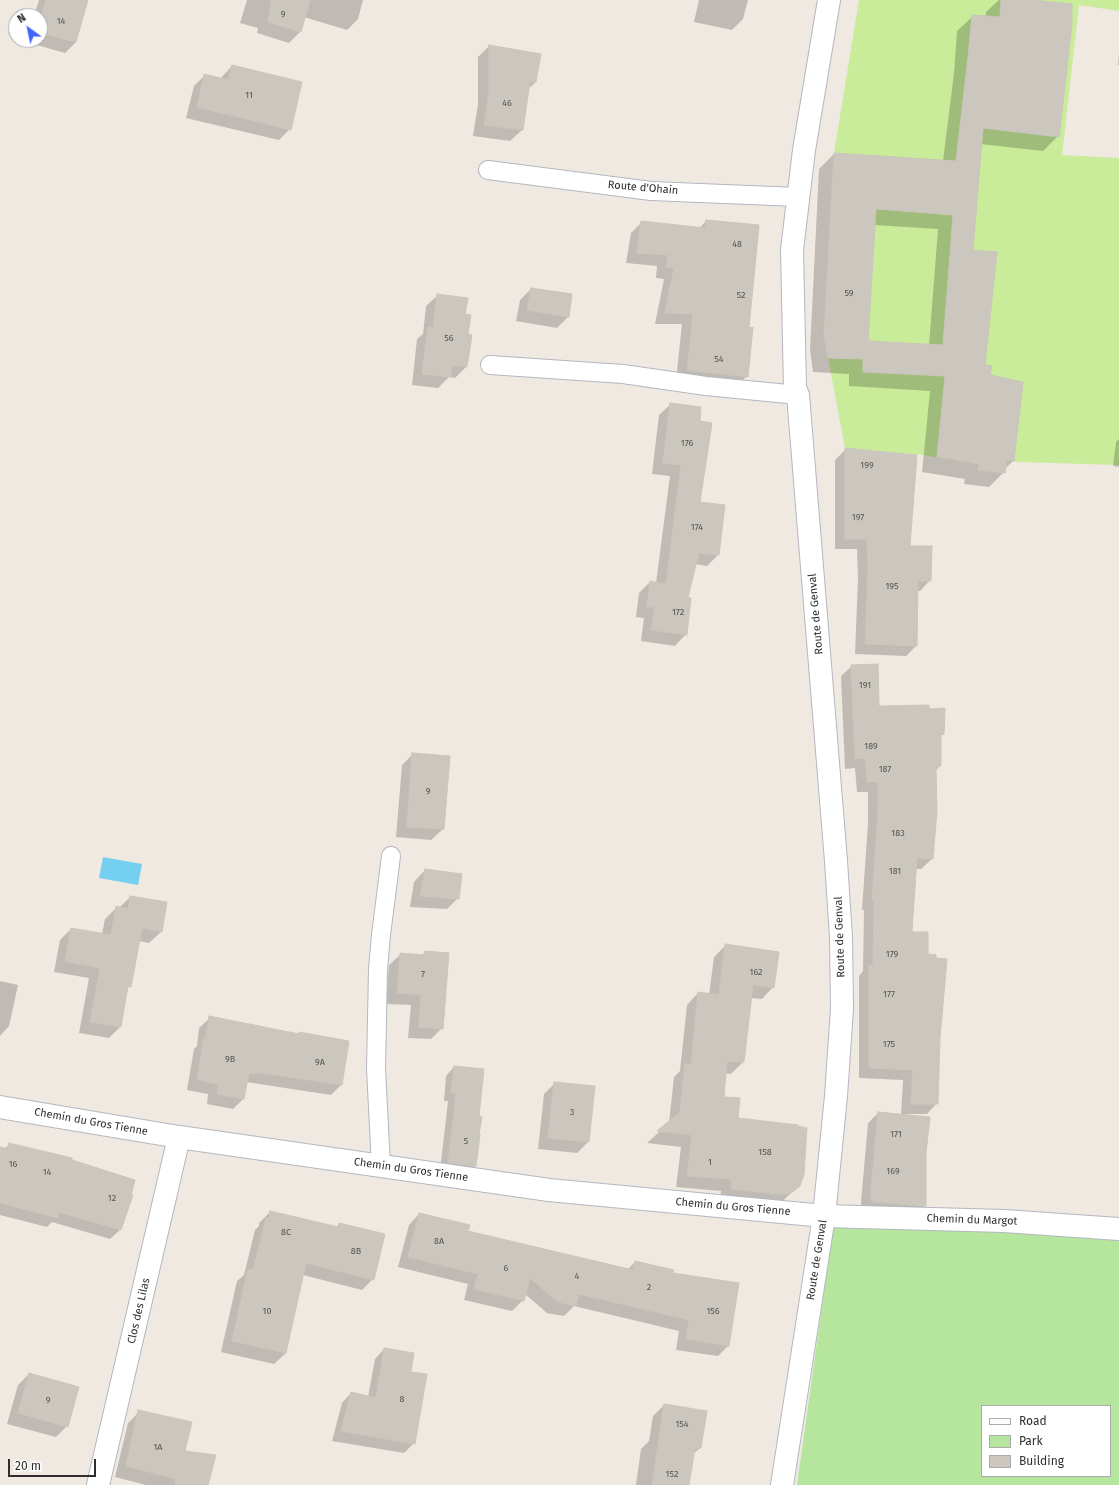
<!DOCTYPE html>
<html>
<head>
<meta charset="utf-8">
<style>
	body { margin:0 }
	#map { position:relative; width:1119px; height:1485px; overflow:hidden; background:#efe9e1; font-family:"Fira Sans",sans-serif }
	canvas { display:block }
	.legend { position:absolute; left:981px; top:1405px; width:130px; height:72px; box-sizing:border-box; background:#fff; border:1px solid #ababab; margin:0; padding:5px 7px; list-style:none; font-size:12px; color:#2e2e2e }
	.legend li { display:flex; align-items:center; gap:8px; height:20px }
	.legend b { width:20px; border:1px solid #ababab }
	.north { position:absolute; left:8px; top:8px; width:40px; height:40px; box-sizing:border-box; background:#fff; border:1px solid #ababab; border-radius:50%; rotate:327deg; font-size:11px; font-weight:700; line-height:16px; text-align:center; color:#2e2e2e }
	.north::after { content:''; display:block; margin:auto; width:14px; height:18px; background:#4264fb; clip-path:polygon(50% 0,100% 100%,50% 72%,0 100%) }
	.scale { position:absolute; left:8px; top:1459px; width:88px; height:18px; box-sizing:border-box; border:2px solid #2e2e2e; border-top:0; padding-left:5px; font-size:12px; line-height:14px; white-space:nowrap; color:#2e2e2e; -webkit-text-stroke:3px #fff; paint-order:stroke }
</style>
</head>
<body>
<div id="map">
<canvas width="1119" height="1485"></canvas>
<ul class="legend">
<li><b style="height:5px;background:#fff"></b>Road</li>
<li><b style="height:11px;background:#b6e59e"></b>Park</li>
<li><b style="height:11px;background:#cbc7bf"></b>Building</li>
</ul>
<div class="north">N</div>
<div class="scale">20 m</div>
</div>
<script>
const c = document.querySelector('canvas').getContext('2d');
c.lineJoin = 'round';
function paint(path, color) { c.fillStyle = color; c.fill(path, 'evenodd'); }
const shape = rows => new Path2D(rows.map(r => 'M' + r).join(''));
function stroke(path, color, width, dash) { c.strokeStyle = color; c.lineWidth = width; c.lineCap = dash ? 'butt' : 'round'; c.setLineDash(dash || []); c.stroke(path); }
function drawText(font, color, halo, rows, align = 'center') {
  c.font = font + ' "Fira Sans",sans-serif'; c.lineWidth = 4; c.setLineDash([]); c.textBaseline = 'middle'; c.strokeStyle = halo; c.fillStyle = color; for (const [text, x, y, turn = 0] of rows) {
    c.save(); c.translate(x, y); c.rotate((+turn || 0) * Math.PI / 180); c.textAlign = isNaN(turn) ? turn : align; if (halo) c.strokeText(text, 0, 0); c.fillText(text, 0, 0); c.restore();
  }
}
const green = shape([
	[835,1213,1119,1224,1119,1485,797,1485],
	[982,1406,1110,1406,1110,1476,982,1476]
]);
const pitch = shape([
	[859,0,1119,0,1119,11,1079,5,1062,155,1119,158,1119,465,1017,462,980,457,971,463,922,455,845,448,828,358,829,250,834,153]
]);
const water = shape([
	[103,857,142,864,138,885,99,878]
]);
const shadow = shape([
	[39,0,87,0,76,42,65,53,26,42,27,40,40,40,40,16,34,16],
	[247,0,363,0,358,19,347,30,304,17,300,32,289,43,257,33,258,28,240,23],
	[699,0,748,0,743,19,732,30,694,22],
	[999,0,1024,0,1058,136,1043,151,980,144,972,251,984,366,989,375,1013,461,1005,469,1004,472,989,487,964,484,965,479,922,472,930,391,849,386,849,374,813,372,810,350,819,169,834,154,943,161,954,73,957,31,972,17,986,17,986,12],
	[874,225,938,229,929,345,867,342],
	[489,46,536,82,528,89,522,130,510,141,473,136,478,104,478,57],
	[1119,53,1119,65,1118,65],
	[232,66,290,129,279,140,186,118,194,86,205,75,220,79],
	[706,221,747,376,735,387,676,380,682,324,655,324,664,279,656,278,657,266,626,263,631,233,642,222,699,229],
	[531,289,568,317,557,328,516,321,520,300],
	[438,295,464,315,466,367,455,378,449,377,438,388,412,385,417,339,423,334,426,306],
	[671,404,698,422,699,503,718,555,707,566,695,564,687,598,686,634,675,646,641,641,644,618,636,617,639,593,650,582,656,583,670,476,652,474,659,415],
	[1119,439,1119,467,1113,466,1116,442],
	[846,449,930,580,920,591,917,591,916,646,906,656,855,654,858,579,857,549,835,549,835,460],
	[852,666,878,707,928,710,943,734,940,737,940,766,935,771,936,811,932,859,921,869,915,869,911,933,927,955,939,1038,937,1103,927,1114,901,1114,903,1080,859,1078,859,976,863,971,864,910,862,910,868,823,868,792,857,792,855,768,845,769,841,676],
	[413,754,448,756,443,829,431,840,396,837,402,765],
	[425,870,458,898,447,909,410,907,414,882],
	[130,897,161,932,149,943,139,941,130,986,126,990,120,1027,109,1038,79,1033,89,978,54,972,60,940,71,929,102,934,105,919,116,908,119,908],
	[726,945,773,987,762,999,751,998,743,1062,731,1074,725,1073,723,1097,737,1119,800,1185,777,1206,720,1201,721,1191,676,1187,681,1147,647,1143,669,1123,674,1077,680,1071,687,1005,698,993,709,995,714,957],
	[425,952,442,1028,431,1039,408,1038,411,1005,386,1004,389,965,401,954,421,956],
	[0,981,18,985,9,1026,0,1036],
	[210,1018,297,1035,299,1033,348,1042,341,1085,331,1095,246,1082,243,1099,233,1109,207,1104,208,1094,187,1090,194,1049,197,1046,199,1028],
	[454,1067,478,1117,475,1166,467,1174,440,1171,448,1101,444,1101,446,1076],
	[555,1083,588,1142,577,1153,538,1149,544,1094],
	[878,1113,925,1153,925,1205,915,1216,862,1212,861,1202,868,1123],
	[10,1144,71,1161,131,1196,120,1230,110,1239,52,1222,47,1227,0,1215,0,1148,4,1149],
	[270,1212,336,1228,339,1224,373,1279,362,1290,303,1275,286,1353,274,1364,221,1352,237,1281,244,1275,255,1230,259,1226,259,1223],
	[419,1214,467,1232,627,1270,635,1262,672,1274,729,1345,718,1356,676,1350,679,1331,574,1306,564,1316,547,1313,525,1294,523,1300,512,1311,464,1300,468,1284,398,1267,409,1225],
	[384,1349,410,1372,414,1443,404,1453,332,1441,342,1403,351,1393,368,1397,375,1359],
	[29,1374,67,1426,56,1437,7,1424,18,1385],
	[664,1405,700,1448,693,1454,688,1485,636,1485,641,1449,649,1441,653,1416],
	[139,1412,183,1452,207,1485,146,1485,115,1477,128,1423]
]);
const building = shape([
	[46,0,88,0,76,42,40,33,40,20,46,0],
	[271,0,310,0,301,32,268,22,271,0],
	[1001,0,1033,0,1072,4,1072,25,1059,137,983,128,973,250,997,252,985,365,992,366,990,375,1023,382,1014,461,1007,460,1005,473,978,470,979,464,937,457,945,376,863,372,863,359,828,358,824,335,834,153,956,161,968,57,972,15,1000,17,1001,0],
	[876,209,953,215,943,345,868,341,876,209],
	[489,45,541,54,536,82,530,82,523,130,484,125,489,92,489,45],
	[232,65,302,82,291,130,197,107,204,74,228,80,232,65],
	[706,220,759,225,749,328,753,327,748,377,687,370,693,314,665,313,674,268,666,267,668,255,637,253,641,221,705,228,706,220],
	[531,288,572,294,569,317,527,310,531,288],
	[437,294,468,298,465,314,471,315,468,334,472,335,467,367,452,365,450,377,422,374,428,327,433,328,437,294],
	[670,403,701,407,700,421,712,423,700,502,725,505,719,555,699,553,688,597,691,598,687,635,651,630,655,607,647,607,650,581,666,584,681,465,663,463,670,403],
	[845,448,917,455,910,546,932,546,931,581,918,581,917,646,865,644,868,568,867,539,845,539,845,448],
	[878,664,879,706,929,705,929,709,945,708,944,734,941,735,941,766,936,767,937,811,933,859,917,858,912,932,928,932,928,954,936,955,936,958,947,959,940,1038,938,1104,911,1104,913,1070,869,1068,869,965,873,966,874,900,872,900,878,812,878,782,867,782,865,758,855,759,851,665,878,664],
	[412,753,450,756,444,829,407,827,412,753],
	[425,869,462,874,459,899,420,896,425,869],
	[130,896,167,902,162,932,142,928,131,987,128,986,121,1027,90,1022,100,968,65,961,71,928,111,935,116,906,128,909,130,896],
	[725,944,779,952,774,988,753,985,744,1062,727,1061,724,1097,740,1098,738,1118,798,1125,798,1126,807,1128,804,1175,800,1186,790,1194,777,1194,731,1189,732,1179,687,1176,692,1135,657,1131,680,1112,685,1064,691,1064,698,992,719,995,725,944],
	[425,951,449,953,443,1029,419,1027,421,995,397,993,400,953,424,955,425,951],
	[209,1016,299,1034,299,1032,349,1041,342,1085,256,1072,256,1074,249,1073,244,1099,217,1094,218,1084,197,1080,204,1037,206,1038,209,1016],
	[454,1066,484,1069,479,1116,482,1117,479,1134,480,1135,476,1166,448,1163,456,1093,451,1092,454,1066],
	[554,1082,595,1086,589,1142,548,1138,554,1082],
	[878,1112,930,1117,926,1153,926,1206,872,1202,871,1191,878,1112],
	[9,1143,72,1158,72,1160,135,1180,131,1195,133,1195,121,1230,59,1212,58,1218,0,1203,0,1147,8,1149,9,1143],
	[270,1211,338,1227,339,1223,385,1234,374,1280,306,1263,286,1353,232,1341,248,1269,253,1270,266,1218,269,1218,270,1211],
	[419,1213,470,1225,468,1231,633,1270,635,1261,674,1270,673,1273,739,1283,729,1346,686,1339,689,1320,579,1294,576,1306,558,1302,530,1278,524,1301,474,1289,478,1274,408,1257,419,1213],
	[384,1348,414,1353,411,1372,427,1374,415,1444,341,1431,351,1392,376,1398,384,1348],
	[29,1373,79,1387,68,1427,18,1413,29,1373],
	[664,1404,707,1411,701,1448,695,1448,689,1485,652,1485,664,1404],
	[138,1410,192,1422,185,1451,216,1455,208,1485,175,1485,176,1479,126,1466,138,1410]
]);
const service = shape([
	[488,170,651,191,798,197],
	[490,365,623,374,706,386,798,395],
	[381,1166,376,1069,378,969,381,935,391,856]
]);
const minor = shape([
	[0,1107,179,1137,549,1190,824,1216,1004,1221,1119,1229],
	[98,1485,179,1137]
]);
const secondary = shape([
	[782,1485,824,1216,836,1096,842,1009,841,937,836,861,798,395,795,388,792,250,804,150,829,0]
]);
const numberNames = [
	["9",283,14],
	["14",61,21],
	["11",249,95],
	["46",507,103],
	["48",737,244],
	["59",849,293],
	["52",741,295],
	["56",449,338],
	["54",719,359],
	["176",687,443],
	["199",867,465],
	["197",858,517],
	["174",697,527],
	["195",892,586],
	["172",678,612],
	["191",865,685],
	["189",871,746],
	["187",885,769],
	["9",428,791],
	["183",898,833],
	["181",895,871],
	["179",892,954],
	["162",756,972],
	["7",423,974],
	["177",889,994],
	["175",889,1044],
	["9B",230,1059],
	["9A",320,1062],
	["3",572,1112],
	["171",896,1134],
	["5",466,1141],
	["158",765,1152],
	["1",710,1162],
	["16",13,1164],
	["169",893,1171],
	["14",47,1172],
	["12",112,1198],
	["8C",286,1232],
	["8A",439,1241],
	["8B",356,1251],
	["6",506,1268],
	["4",577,1276],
	["2",649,1287],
	["10",267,1311],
	["156",713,1311],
	["8",402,1399],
	["9",48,1400],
	["154",682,1424],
	["1A",158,1447],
	["152",672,1474]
];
const streetNames = [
	["Route d'Ohain",643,188,5],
	["Route de Genval",816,614,-95],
	["Route de Genval",840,937,-92],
	["Chemin du Gros Tienne",91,1122,10],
	["Chemin du Gros Tienne",411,1170,8],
	["Chemin du Gros Tienne",733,1207,5],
	["Chemin du Margot",972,1220,2],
	["Route de Genval",817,1260,-81],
	["Clos des Lilas",139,1311,-77]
];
paint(green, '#b6e59e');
paint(pitch, '#c9ec9a');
paint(water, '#75cff0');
paint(shadow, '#0003');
paint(building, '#cbc7bf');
stroke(building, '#cbc5ba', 1);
stroke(service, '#b4b7c1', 20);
stroke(minor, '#b4b7c1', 24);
stroke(secondary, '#b4b7c1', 24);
stroke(service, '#fff', 18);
stroke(minor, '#fff', 22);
stroke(secondary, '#fff', 22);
drawText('9px', '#555452', null, numberNames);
drawText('11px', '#2e2e2e', '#fff', streetNames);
</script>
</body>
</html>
